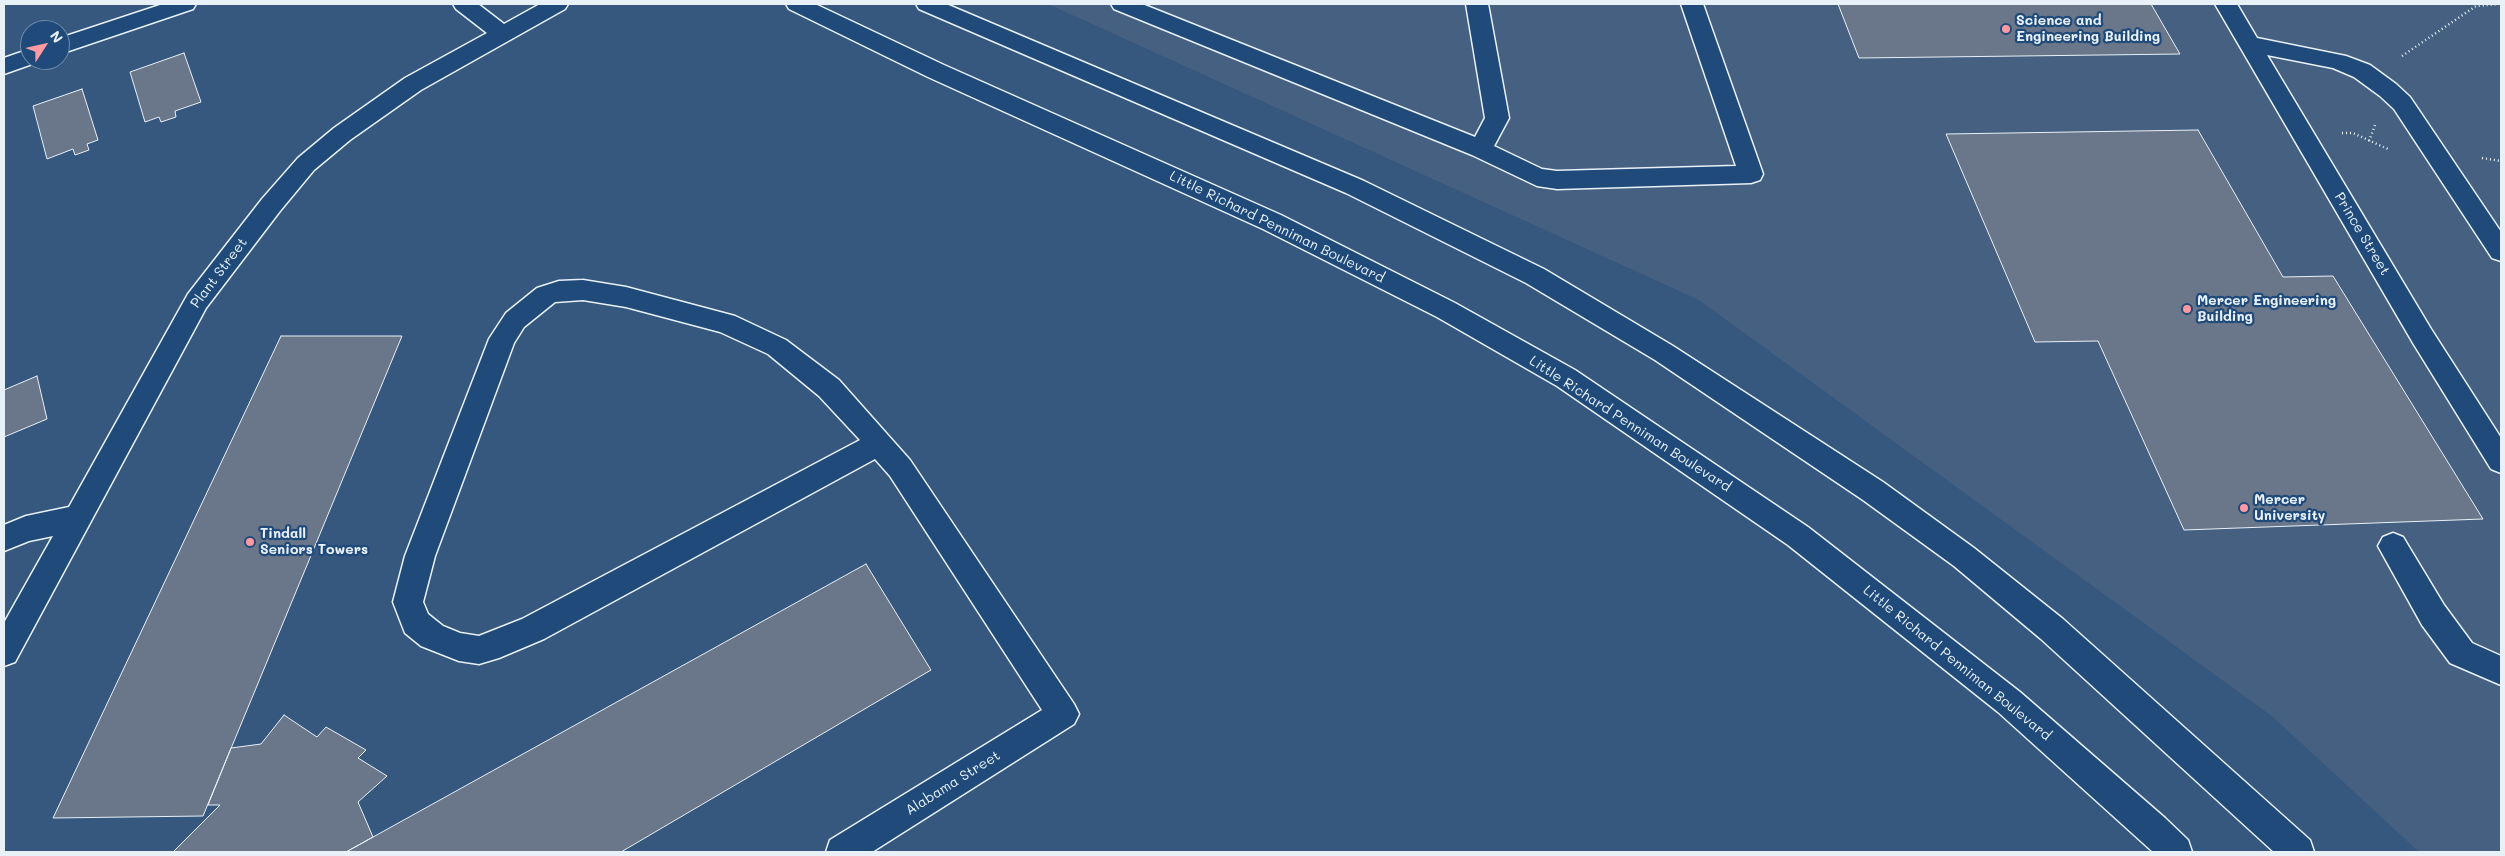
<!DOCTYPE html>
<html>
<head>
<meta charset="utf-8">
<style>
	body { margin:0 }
	#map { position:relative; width:2505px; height:856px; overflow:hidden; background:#36577e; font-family:Mali,sans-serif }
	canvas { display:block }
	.frame { position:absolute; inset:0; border:5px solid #e8f1f8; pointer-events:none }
	.north { position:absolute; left:20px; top:20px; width:50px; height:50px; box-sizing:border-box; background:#1f4a7a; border:1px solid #6f8dac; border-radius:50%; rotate:55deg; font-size:14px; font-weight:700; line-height:20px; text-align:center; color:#e8f1f8 }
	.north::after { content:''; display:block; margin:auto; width:18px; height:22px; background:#ff9aa2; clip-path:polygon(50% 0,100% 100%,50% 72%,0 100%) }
</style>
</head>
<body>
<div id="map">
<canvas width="2505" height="856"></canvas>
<div class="frame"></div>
<div class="north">N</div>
</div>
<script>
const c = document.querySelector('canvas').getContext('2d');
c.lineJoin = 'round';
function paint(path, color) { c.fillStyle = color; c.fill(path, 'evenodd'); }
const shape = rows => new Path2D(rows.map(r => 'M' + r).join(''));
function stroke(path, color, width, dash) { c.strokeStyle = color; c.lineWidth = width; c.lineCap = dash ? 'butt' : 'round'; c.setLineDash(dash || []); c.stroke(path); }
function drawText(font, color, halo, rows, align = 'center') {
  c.font = font + ' Mali,sans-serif'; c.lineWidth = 4.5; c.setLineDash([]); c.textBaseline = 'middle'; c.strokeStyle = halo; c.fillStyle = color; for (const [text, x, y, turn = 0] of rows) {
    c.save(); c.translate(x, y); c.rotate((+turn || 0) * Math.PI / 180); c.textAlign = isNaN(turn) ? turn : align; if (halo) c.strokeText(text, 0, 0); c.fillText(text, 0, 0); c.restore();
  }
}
const built = shape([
	[1048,4,2501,4,2501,852,2419,852,2273,717,1699,300]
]);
const building = shape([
	[1838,4,2151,4,2180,54,1859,58,1838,4],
	[184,53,201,102,175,111,176,117,161,122,159,117,145,122,130,72,184,53],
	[82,89,98,140,87,144,89,150,75,155,73,149,47,159,33,106,82,89],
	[2198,130,2283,277,2333,276,2483,519,2184,530,2098,341,2035,342,1946,134,2198,130],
	[281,336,402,336,203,816,53,818,281,336],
	[37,376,47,419,4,437,4,390,37,376],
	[866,564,931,670,621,852,346,852,866,564],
	[284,715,317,737,326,727,366,750,358,758,387,776,358,802,373,837,346,852,173,852,220,805,208,805,231,748,261,744,284,715]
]);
const path = shape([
	[2402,56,2476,6,2499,4],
	[2342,133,2353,133,2390,150],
	[2369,141,2375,125],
	[2482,158,2501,161]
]);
const minor = shape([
	[163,4,196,4,193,9,60,54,60,38,163,4],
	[453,4,478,4,504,24,540,4,568,4,565,9,421,90,350,140,314,170,280,211,206,308,15,662,4,666,4,623,53,536,29,541,4,551,4,525,26,516,69,507,188,294,262,199,298,158,334,128,405,78,487,33,456,9,453,4],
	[786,4,815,4,944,65,1281,215,1455,303,1575,370,1808,527,2020,692,2165,818,2188,840,2192,852,2153,852,1998,712,1788,545,1557,386,1437,317,1263,229,928,77,789,9,786,4],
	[916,4,946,4,1364,181,1544,269,1673,346,1883,482,1974,548,2063,619,2310,840,2314,852,2274,852,2041,639,1954,566,1863,500,1655,360,1526,283,1346,193,919,9,916,4],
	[1111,4,1142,4,1475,137,1485,118,1466,4,1488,4,1509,118,1494,146,1542,169,1557,171,1736,166,1681,4,1703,4,1763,174,1760,180,1751,183,1557,189,1537,186,1472,155,1114,9,1111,4],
	[2215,4,2237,4,2257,38,2346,56,2370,65,2396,84,2410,97,2501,232,2501,261,2492,258,2394,109,2380,96,2354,77,2333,68,2267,55,2431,329,2501,438,2501,473,2491,469,2413,343,2215,4],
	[30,49,30,60,39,60,38,62,4,74,4,58,30,49],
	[583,280,626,287,735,316,786,340,839,380,910,460,1074,704,1079,714,1074,724,872,852,826,852,830,840,1042,710,890,476,875,459,544,639,499,658,479,664,459,661,421,646,405,633,393,602,405,556,489,339,506,313,537,288,559,281,583,280],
	[583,300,626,307,720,332,768,354,819,396,860,440,522,619,479,636,460,633,443,626,428,614,423,602,435,556,514,343,524,327,555,302,583,300],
	[2393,533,2403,537,2444,605,2472,643,2501,656,2501,685,2450,663,2422,625,2378,546,2383,537,2393,533]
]);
const markers = [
	[2006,29,5,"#ff9aa2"],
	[2187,309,5,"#ff9aa2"],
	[2244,508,5,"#ff9aa2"],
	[250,542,5,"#ff9aa2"]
];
const poiNames = [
	["Science and",2016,21],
	["Engineering Building",2016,37],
	["Mercer Engineering",2197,301],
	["Building",2197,317],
	["Mercer",2254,500],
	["University",2254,516],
	["Tindall",260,534],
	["Seniors Towers",260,550]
];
const streetNames = [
	["Little Richard Penniman Boulevard",1277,227,26],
	["Prince Street",2362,234,59],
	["Plant Street",219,273,-53],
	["Little Richard Penniman Boulevard",1630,424,33],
	["Little Richard Penniman Boulevard",1957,663,39],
	["Alabama Street",953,783,-32]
];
paint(built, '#466081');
paint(building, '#6a7689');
stroke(building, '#e8f1f8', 1);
stroke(minor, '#e8f1f8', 3);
stroke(path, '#e8f1f8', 2.5, [1, 3]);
paint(minor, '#1f4a7a');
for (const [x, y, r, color] of markers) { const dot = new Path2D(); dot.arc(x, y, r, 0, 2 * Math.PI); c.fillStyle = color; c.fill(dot); stroke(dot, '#1f4a7a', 2); }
drawText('bold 14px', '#e8f1f8', '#1f4a7a', poiNames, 'left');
drawText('14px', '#e8f1f8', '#1f4a7a', streetNames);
</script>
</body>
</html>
